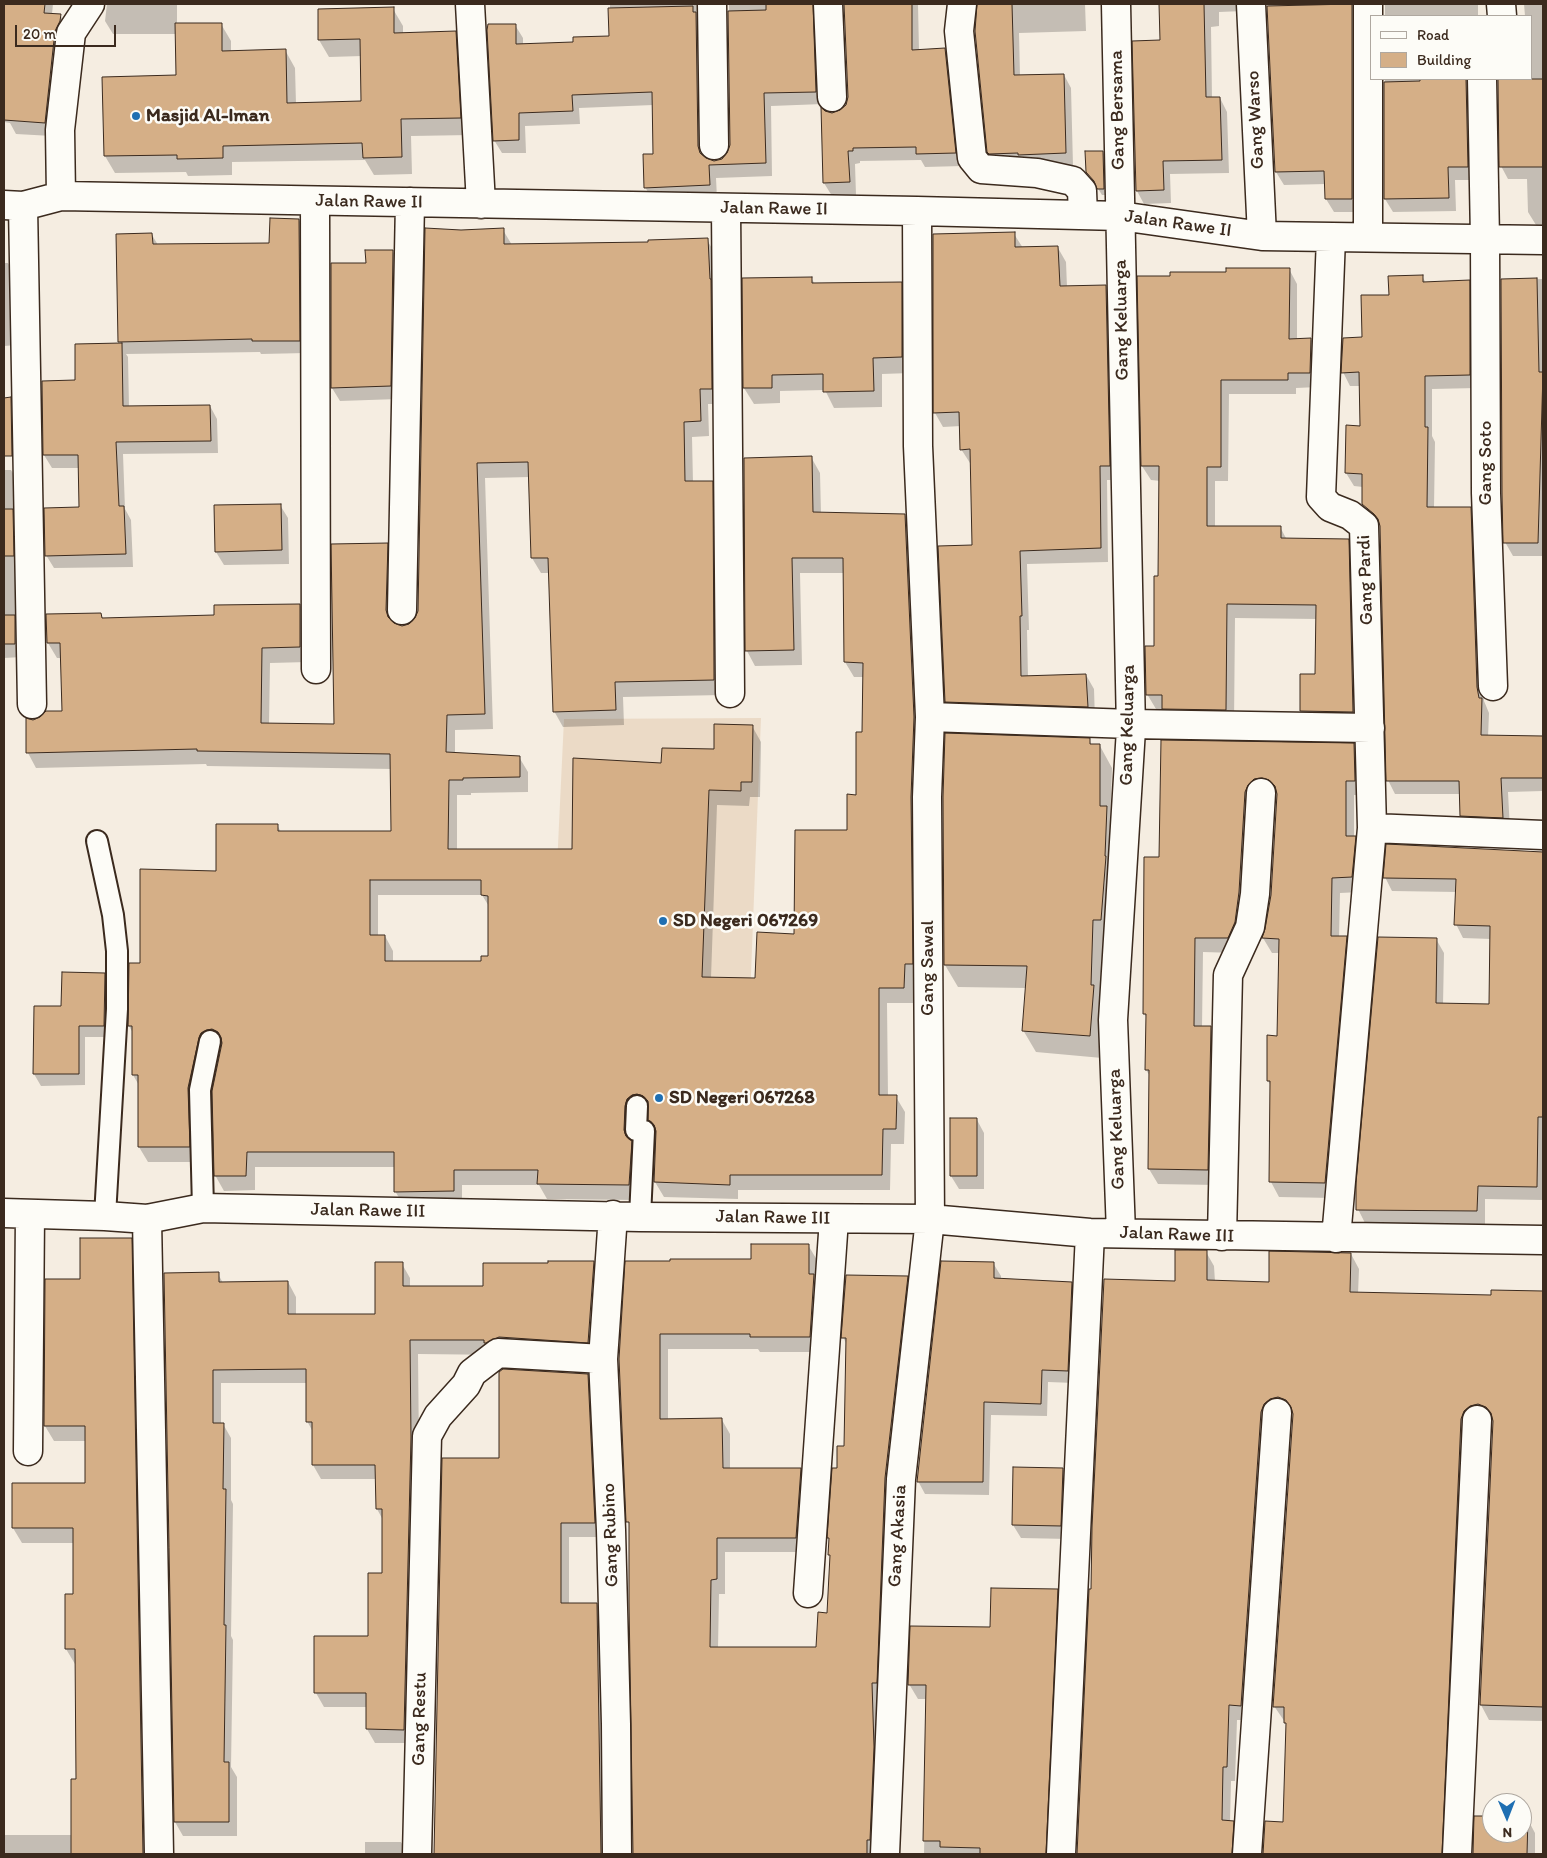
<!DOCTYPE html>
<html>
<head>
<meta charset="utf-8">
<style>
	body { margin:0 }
	#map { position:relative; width:1547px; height:1858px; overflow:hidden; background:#f5ede1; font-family:Itim,sans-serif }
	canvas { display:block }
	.frame { position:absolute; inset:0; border:5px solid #3b2a1e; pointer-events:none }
	.legend { position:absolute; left:1370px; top:15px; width:162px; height:65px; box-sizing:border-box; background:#fdfcf7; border:1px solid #afa8a0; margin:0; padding:6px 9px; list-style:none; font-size:15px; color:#3b2a1e }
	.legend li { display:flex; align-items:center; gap:10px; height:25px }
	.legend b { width:25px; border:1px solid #afa8a0 }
	.north { position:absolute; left:1482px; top:1793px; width:50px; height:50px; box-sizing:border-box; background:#fdfcf7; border:1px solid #afa8a0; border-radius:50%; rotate:179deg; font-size:14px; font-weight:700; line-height:20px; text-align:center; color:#3b2a1e }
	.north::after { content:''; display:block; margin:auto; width:18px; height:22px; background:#1f6fb2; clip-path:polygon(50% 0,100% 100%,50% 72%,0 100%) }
	.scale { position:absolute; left:15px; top:25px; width:101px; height:22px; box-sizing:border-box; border:2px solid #3b2a1e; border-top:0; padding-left:6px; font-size:15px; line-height:18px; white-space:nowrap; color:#3b2a1e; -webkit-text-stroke:4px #fdfcf7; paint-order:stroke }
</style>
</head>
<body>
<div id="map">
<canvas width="1547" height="1858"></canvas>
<div class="frame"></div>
<ul class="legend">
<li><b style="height:6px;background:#fdfcf7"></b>Road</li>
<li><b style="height:14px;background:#d5af87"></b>Building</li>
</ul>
<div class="north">N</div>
<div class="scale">20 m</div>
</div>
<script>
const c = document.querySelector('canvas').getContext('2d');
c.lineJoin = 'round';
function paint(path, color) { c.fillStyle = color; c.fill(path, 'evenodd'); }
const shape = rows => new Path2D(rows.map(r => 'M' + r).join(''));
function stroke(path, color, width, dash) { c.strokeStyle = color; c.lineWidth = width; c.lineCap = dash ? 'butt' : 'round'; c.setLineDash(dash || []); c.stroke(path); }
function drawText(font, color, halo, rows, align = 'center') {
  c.font = font + ' Itim,sans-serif'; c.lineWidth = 5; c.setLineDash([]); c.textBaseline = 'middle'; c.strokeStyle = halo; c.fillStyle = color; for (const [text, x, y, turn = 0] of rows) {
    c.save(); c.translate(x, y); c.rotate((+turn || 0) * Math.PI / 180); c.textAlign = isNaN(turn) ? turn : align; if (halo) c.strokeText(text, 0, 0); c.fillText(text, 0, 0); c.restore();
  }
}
const built = shape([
	[761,718,745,1127,545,1119,564,719]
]);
const shadow = shape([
	[4,4,53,4,52,14,60,15,68,28,52,136,16,134,10,123,4,122],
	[107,4,177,4,177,24,221,24,231,41,231,52,285,50,295,68,296,104,363,103,362,56,329,57,319,40,393,9,403,26,403,34,455,32,465,50,470,135,411,136,412,174,374,175,365,160,232,162,232,175,188,176,186,172,115,173,105,156,177,76,177,34,113,34,105,21],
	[610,4,711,4,703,18,705,159,714,162,723,159,729,153,731,145,729,4,827,4,823,104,771,106,772,176,716,178,717,198,653,200,645,187,654,155,653,105,579,108,580,124,525,126,526,153,502,153,494,140,515,25,523,38,523,45,574,44,610,37],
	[845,4,918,4,919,51,944,50,952,63,962,166,925,167,921,160,860,161,860,163,855,164,856,195,832,196,824,183,822,110,832,114,841,112,847,105,849,96],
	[979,4,1085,4,1086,31,1019,33,1020,76,1064,75,1071,88,1073,166,1027,168,996,165,988,151],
	[1161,4,1252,4,1244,11,1219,12,1219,26,1211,27,1212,99,1220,98,1227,112,1229,173,1170,174,1171,203,1144,204,1137,191,1161,41],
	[1268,4,1368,4,1359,212,1334,212,1326,199,1326,184,1284,185,1276,172],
	[1385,4,1478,4,1478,16,1385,16],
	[1524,4,1543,4,1543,225,1536,225,1528,212,1527,179,1508,179,1501,166,1498,79,1531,79,1531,16,1525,16],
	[1385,79,1482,79,1475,180,1455,180,1456,211,1393,212,1385,199],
	[1103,152,1106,158,1107,195,1102,195,1087,171],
	[299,220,306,233,306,353,261,354,260,352,126,354,128,357,129,407,210,406,217,419,218,453,123,454,125,509,131,520,133,567,54,568,46,555,80,508,79,468,52,468,44,455,43,382,77,381,121,344,120,341,152,235,158,245,270,244],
	[503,230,512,245,649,243,707,240,716,255,720,404,708,404,709,436,692,437,693,483,712,482,721,498,722,695,623,697,624,725,563,727,554,711,549,573,541,573,532,558,530,477,485,478,493,729,455,730,455,754,519,757,528,772,528,792,471,793,471,795,457,795,457,850,573,850,662,764,715,750,752,726,761,742,760,797,750,797,749,806,717,805,711,978,757,979,795,935,848,831,857,796,863,734,864,677,854,677,845,662,845,573,800,573,802,665,755,666,747,651,745,459,811,457,820,473,821,514,905,515,913,530,921,979,913,979,913,1003,887,1003,888,1097,896,1097,905,1112,904,1144,891,1144,890,1190,738,1190,738,1199,664,1197,655,1182,657,1133,650,1120,649,1110,646,1109,633,1122,632,1144,640,1157,637,1200,547,1199,539,1185,462,1185,462,1206,404,1206,395,1191,395,1167,255,1167,255,1190,224,1191,215,1175,223,1044,216,1045,198,1162,148,1162,139,1147,140,1087,133,1075,133,1033,129,1026,141,964,218,872,277,825,281,832,393,833,392,769,207,766,206,764,36,768,28,753,33,721,63,712,62,658,57,658,48,643,101,614,103,619,215,616,300,605,308,620,308,662,270,663,269,724,335,725,387,544,396,560,395,625,401,627,410,625,416,619,419,611,461,231],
	[378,895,482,895,490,908,489,958,482,962,393,962,393,951,385,936,378,936],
	[1014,234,1023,248,1058,248,1066,262,1067,287,1105,287,1114,301,1117,480,1107,480,1108,562,1027,564,1029,630,1027,630,1028,677,1086,675,1094,689,1095,721,954,716,946,702,973,546,972,463,970,463,961,449,961,426,943,427,935,413],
	[393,252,400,265,398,399,340,401,332,388],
	[4,263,8,263,15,276,17,345,4,346],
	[1289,269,1297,284,1297,340,1311,339,1319,354,1318,387,1296,388,1296,394,1229,394,1228,481,1215,481,1215,527,1280,527,1287,540,1348,540,1356,555,1361,726,1309,725,1301,711,1316,675,1317,619,1235,618,1234,724,1171,723,1163,709,1156,709,1147,694,1155,647,1160,577,1161,481,1151,480,1142,466,1171,277],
	[1422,276,1426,283,1469,281,1477,295,1477,388,1432,389,1432,436,1435,442,1434,508,1470,508,1478,522,1484,701,1489,713,1488,737,1543,736,1543,791,1508,792,1510,831,1469,829,1461,816,1460,794,1395,794,1388,780,1381,526,1371,518,1363,504,1363,487,1354,486,1346,473,1361,427,1361,386,1350,386,1343,372,1391,296],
	[811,278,815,284,901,283,910,299,911,373,882,374,882,407,834,408,825,390,780,391,780,403,754,404,744,388],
	[1543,279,1543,556,1513,556,1505,542,1502,280],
	[4,470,11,470,19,483,22,657,4,658],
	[280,505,288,518,289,564,224,565,216,552],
	[1089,739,1092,746,1100,746,1112,768,1102,1058,1036,1052,1023,1030,1026,988,958,987,945,965],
	[1163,741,1353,745,1362,760,1363,795,1354,795,1354,837,1364,852,1360,892,1340,893,1339,938,1346,938,1355,953,1333,1198,1279,1197,1271,1182,1271,1086,1268,1081,1278,1037,1280,953,1272,953,1263,938,1267,930,1272,895,1278,794,1272,792,1236,953,1203,952,1202,1028,1210,1028,1219,1043,1216,1185,1158,1184,1149,1169,1150,1076,1146,1070,1148,1019,1144,1014,1161,858],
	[1504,852,1543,853,1543,1200,1485,1199,1485,1225,1365,1223,1358,1209,1436,939,1444,953,1443,1005,1490,1005,1491,939,1463,938,1456,924,1457,892,1392,891,1385,877],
	[104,974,111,985,110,1037,85,1037,85,1085,41,1086,34,1074,35,1007,62,1007],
	[977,1120,984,1133,984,1189,959,1189,951,1176],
	[131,1239,140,1254,150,1854,4,1854,4,1835,72,1835,77,1781,77,1664,75,1664,66,1649,67,1595,74,1595,74,1543,22,1543,13,1528,87,1485,86,1441,54,1441,45,1426,46,1281,81,1280],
	[808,1245,817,1260,818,1352,760,1352,758,1349,668,1349,668,1420,722,1420,730,1434,730,1470,800,1469,809,1484,804,1552,725,1552,725,1594,719,1594,718,1648,818,1649,828,1614,831,1558,830,1555,830,1540,829,1538,838,1469,846,1448,847,1345,843,1337,907,1277,916,1291,878,1854,634,1854,630,1603,630,1527,628,1522,620,1359,752,1260],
	[1206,1252,1214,1266,1215,1282,1270,1283,1351,1254,1359,1269,1358,1294,1492,1296,1492,1291,1543,1292,1543,1721,1489,1720,1481,1705,1494,1421,1486,1419,1450,1854,1263,1854,1266,1823,1284,1823,1287,1725,1274,1706,1294,1414,1288,1412,1249,1720,1237,1720,1235,1781,1231,1781,1230,1822,1233,1822,1241,1837,1241,1854,1078,1854,1090,1591,1092,1591,1176,1283],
	[593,1262,602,1276,596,1356,418,1354,419,1452,412,1743,375,1743,367,1729,367,1707,324,1707,316,1693,369,1637,383,1574,383,1520,377,1509,377,1479,321,1479,313,1465,313,1432,307,1421,307,1383,221,1383,221,1424,223,1424,231,1438,231,1500,233,1504,231,1636,233,1640,231,1767,237,1777,237,1836,183,1836,175,1822,218,1274,223,1283,288,1282,296,1297,296,1315,376,1315,402,1264,410,1278,410,1288,485,1287,485,1264],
	[993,1263,1001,1276,1001,1279,1071,1283,1079,1296,1075,1383,1048,1382,1047,1416,991,1415,989,1495,925,1494,918,1481],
	[587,1375,596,1390,603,1537,569,1537,569,1604,597,1604,605,1619,609,1854,434,1854,436,1816,501,1460],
	[1014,1468,1063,1469,1070,1482,1068,1539,1021,1538,1013,1525],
	[1057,1590,1065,1605,1054,1854,924,1854,927,1699,918,1699,909,1684,991,1629],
	[1476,1817,1492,1817,1492,1833,1522,1833,1522,1818,1527,1818,1535,1833,1535,1854,1474,1854],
	[365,1842,401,1842,408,1854,365,1854]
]);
const building = shape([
	[4,4,45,4,44,13,61,14,60,21,55,31,45,123,4,120,4,4],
	[766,4,813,4,816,92,764,93,766,163,709,165,710,185,644,188,643,154,653,154,652,92,572,95,573,111,519,113,519,140,493,141,487,30,488,24,516,24,516,44,573,42,573,37,609,36,608,8,693,6,693,12,696,12,698,146,700,153,706,158,714,161,722,159,727,153,730,145,728,11,766,10,766,4],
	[844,4,912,4,912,50,945,48,956,153,916,154,916,147,853,148,853,151,848,151,850,182,823,183,821,107,825,111,832,113,840,110,846,105,848,97,844,4],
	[977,4,1012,4,1014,75,1064,74,1066,153,1018,155,1018,153,989,154,987,152,975,31,977,4],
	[1159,4,1204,4,1206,97,1220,97,1222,160,1163,161,1164,190,1136,191,1132,41,1160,40,1159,4],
	[1352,4,1352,199,1325,199,1324,171,1275,172,1267,6,1352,4],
	[394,7,394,33,456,31,461,118,401,119,402,157,363,158,362,143,223,146,223,158,177,159,177,155,104,156,102,77,176,75,175,23,222,23,222,51,286,49,287,103,361,101,360,39,318,40,318,9,394,7],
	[1420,79,1466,79,1468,167,1448,167,1449,198,1384,199,1384,82,1420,81,1420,79],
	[1498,79,1543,79,1543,167,1499,167,1498,79],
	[1085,151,1103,151,1104,189,1097,189,1094,181,1086,172,1085,151],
	[270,218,299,219,300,341,252,341,252,339,118,342,116,234,152,233,153,244,269,243,270,218],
	[425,228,461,230,504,228,504,244,648,242,648,240,708,238,710,279,711,279,712,389,700,389,701,421,684,422,685,481,713,481,714,680,615,682,616,710,553,712,548,558,531,558,528,462,477,463,485,714,447,715,446,752,520,756,520,777,463,778,463,780,449,780,448,849,572,849,573,758,661,763,662,748,714,749,714,724,753,725,752,782,741,782,741,791,709,790,702,977,755,978,757,932,794,934,795,830,847,830,847,794,856,795,856,732,862,732,863,663,844,662,843,558,792,558,794,650,745,651,744,458,812,456,813,512,905,514,914,717,911,797,913,964,905,964,904,988,879,988,879,1095,897,1095,896,1129,883,1129,882,1175,730,1175,730,1185,654,1182,656,1131,654,1125,648,1120,648,1101,643,1096,637,1094,632,1095,627,1099,625,1106,624,1130,626,1136,632,1141,629,1185,537,1184,538,1170,454,1170,454,1191,394,1192,394,1152,247,1152,246,1176,214,1176,212,1091,222,1043,221,1038,218,1032,212,1029,207,1030,201,1033,199,1038,188,1088,190,1147,138,1147,138,1075,132,1075,132,1026,128,1026,129,963,140,963,140,869,216,871,216,824,278,824,278,831,391,831,390,754,197,751,197,749,26,753,26,718,33,720,40,717,46,711,62,711,60,643,47,643,46,614,101,613,102,618,214,615,214,605,300,604,300,647,262,648,261,723,334,724,331,544,388,543,386,610,388,617,394,623,402,626,409,624,415,618,418,611,425,228],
	[370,880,481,880,481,895,488,896,488,956,481,956,481,961,385,961,385,935,370,935,370,880],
	[1015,232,1015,247,1058,246,1060,286,1106,285,1110,466,1100,466,1101,548,1020,551,1022,616,1020,616,1021,676,1086,674,1088,707,945,702,938,546,972,545,970,449,960,450,959,412,933,413,933,234,1015,232],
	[365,250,393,250,391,386,331,388,331,263,366,263,365,250],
	[1226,268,1290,268,1289,339,1311,338,1310,373,1288,373,1288,380,1221,380,1221,467,1207,467,1207,526,1281,526,1281,538,1349,539,1353,712,1300,711,1300,674,1315,674,1316,605,1227,604,1226,710,1162,709,1162,695,1146,695,1145,646,1154,646,1154,576,1158,576,1159,466,1141,466,1137,276,1170,276,1170,272,1226,272,1226,268],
	[1423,275,1423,282,1470,280,1470,375,1425,376,1425,427,1428,427,1427,507,1471,507,1477,687,1479,698,1482,698,1481,735,1543,736,1543,778,1501,778,1503,818,1460,816,1459,781,1386,781,1380,526,1378,519,1374,514,1362,504,1362,474,1345,473,1346,425,1360,426,1359,372,1341,373,1343,338,1362,337,1361,295,1389,295,1388,276,1423,275],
	[812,277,812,283,902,282,902,357,873,358,874,391,823,392,823,374,772,375,772,388,743,388,742,278,812,277],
	[1537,278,1539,372,1543,372,1538,543,1503,543,1502,493,1501,279,1537,278],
	[122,343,123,406,210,405,211,441,116,442,119,506,124,506,126,554,45,556,44,508,79,507,78,455,43,455,42,381,75,380,75,344,122,343],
	[11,397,12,456,4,456,4,398,11,397],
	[281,504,282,550,215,552,214,505,281,504],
	[4,509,13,509,14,556,4,556,4,509],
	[4,615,15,615,15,644,4,644,4,615],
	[945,733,1090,738,1090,744,1100,744,1100,806,1107,806,1105,856,1106,856,1101,920,1093,920,1091,985,1094,985,1090,1036,1022,1031,1027,966,944,965,943,797,945,733],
	[1161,740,1354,743,1355,781,1346,781,1346,836,1356,836,1352,877,1332,878,1331,936,1347,936,1325,1183,1269,1182,1270,1081,1267,1081,1267,1035,1277,1036,1279,939,1262,938,1265,929,1271,895,1277,794,1275,786,1269,780,1262,778,1254,779,1248,785,1245,792,1239,892,1235,922,1228,938,1195,938,1194,1026,1211,1026,1208,1170,1148,1169,1149,1070,1145,1070,1146,1014,1143,1014,1144,857,1159,857,1161,740],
	[1386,844,1543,852,1543,1117,1538,1117,1537,1187,1478,1186,1477,1211,1356,1210,1356,1183,1378,937,1437,938,1436,1003,1489,1004,1490,926,1454,925,1456,879,1383,878,1386,844],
	[62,972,105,973,104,1026,79,1026,79,1074,33,1074,34,1006,61,1006,62,972],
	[950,1118,977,1118,977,1176,950,1176,950,1118],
	[80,1238,132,1238,143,1854,71,1854,71,1779,76,1779,75,1649,65,1649,65,1594,73,1594,73,1528,12,1528,12,1483,85,1483,85,1426,44,1426,45,1279,80,1279,80,1238],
	[751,1244,809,1244,809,1274,814,1274,810,1337,750,1337,750,1334,660,1334,660,1419,722,1418,723,1468,801,1468,796,1538,717,1538,717,1579,711,1580,710,1647,816,1647,818,1612,827,1613,830,1555,828,1555,829,1538,827,1538,832,1468,837,1468,837,1446,844,1446,846,1338,841,1338,846,1275,908,1276,885,1478,877,1683,872,1683,874,1747,870,1840,867,1840,867,1854,633,1854,629,1603,629,1522,626,1522,619,1359,625,1261,670,1261,670,1259,751,1259,751,1244],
	[1175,1250,1207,1250,1207,1280,1269,1282,1269,1251,1351,1253,1350,1292,1491,1295,1491,1290,1543,1291,1543,1707,1480,1705,1493,1421,1491,1413,1486,1407,1478,1404,1470,1406,1464,1411,1461,1419,1442,1854,1263,1854,1265,1821,1283,1822,1286,1723,1284,1723,1284,1707,1273,1707,1293,1414,1291,1407,1286,1400,1278,1397,1270,1399,1264,1404,1261,1412,1241,1706,1229,1705,1227,1767,1223,1767,1222,1820,1234,1821,1232,1854,1077,1854,1089,1589,1091,1589,1092,1527,1104,1279,1175,1281,1175,1250],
	[548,1261,594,1261,588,1343,499,1337,486,1343,484,1343,484,1340,410,1340,411,1437,404,1730,366,1729,366,1693,314,1693,314,1636,368,1636,368,1573,382,1573,382,1509,376,1509,375,1465,312,1465,312,1422,306,1422,306,1369,213,1370,213,1423,224,1423,223,1489,226,1489,224,1625,226,1625,224,1762,229,1762,229,1822,174,1822,164,1273,219,1272,219,1282,288,1281,288,1314,375,1314,375,1262,403,1262,403,1286,483,1286,483,1263,548,1263,548,1261],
	[941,1261,994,1262,994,1278,1072,1282,1068,1371,1042,1370,1041,1404,984,1402,983,1482,917,1482,941,1261],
	[503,1369,588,1374,595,1523,561,1523,561,1603,597,1603,601,1854,434,1854,442,1458,499,1458,499,1372,503,1369],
	[1013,1467,1063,1468,1061,1526,1012,1525,1013,1467],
	[991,1588,1058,1589,1046,1854,980,1854,980,1848,940,1847,940,1841,923,1841,926,1685,908,1685,910,1626,990,1627,991,1588],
	[1474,1816,1492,1816,1492,1833,1522,1833,1522,1817,1528,1817,1527,1854,1473,1854,1474,1816]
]);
const lane = shape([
	[97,841,113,915,117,951,117,1009,105,1216],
	[637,1106,636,1130,644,1131,640,1217],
	[203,1208,200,1090,210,1041]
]);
const street = shape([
	[470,4,481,204],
	[712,4,714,145],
	[828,4,832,97],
	[962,4,959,31,972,158,981,169,1037,173,1073,181,1082,191,1083,215],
	[1116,4,1131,729,1113,1020,1121,1233],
	[1251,4,1262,236],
	[1368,4,1368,237],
	[1501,4,1502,16],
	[1482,79,1485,239,1486,493,1493,686],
	[61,196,60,130,71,33,90,4],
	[315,201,316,669],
	[4,205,23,206,61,196,917,211,1120,216,1262,236,1543,240],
	[23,206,32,704],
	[726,208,730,693],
	[1331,237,1321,497,1330,507,1350,515,1364,526,1372,828,1336,1238],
	[402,610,410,202],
	[930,717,1131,724,1370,728],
	[1372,828,1543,835],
	[4,1213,105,1216,147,1219,203,1208,640,1217,930,1219,1090,1233,1543,1240],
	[613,1215,603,1359,611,1530,616,1724,617,1854],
	[147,1219,159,1854],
	[1222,1236,1228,975,1250,927,1255,894,1261,793],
	[28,1451,30,1214],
	[808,1593,834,1219],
	[417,1854,427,1436,438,1416,466,1385,472,1373,498,1353,603,1359],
	[885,1854,901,1479,930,1219,927,797,930,717,918,446,917,211],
	[1061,1854,1090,1233],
	[1247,1854,1277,1413],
	[1457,1854,1477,1420]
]);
const markers = [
	[136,116,5,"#1f6fb2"],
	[663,921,5,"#1f6fb2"],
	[659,1098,5,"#1f6fb2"]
];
const streetNames = [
	["Gang Bersama",1118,110,-91],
	["Gang Warso",1256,120,-93],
	["Jalan Rawe II",369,202,1],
	["Jalan Rawe II",774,209,1],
	["Jalan Rawe II",1178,224,8],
	["Gang Keluarga",1122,320,-91],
	["Gang Soto",1486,463,-90],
	["Gang Pardi",1366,580,-92],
	["Gang Keluarga",1128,725,-89],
	["Gang Sawal",928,968,-90],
	["Gang Keluarga",1117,1129,-92],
	["Jalan Rawe III",368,1211,1],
	["Jalan Rawe III",773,1218,1],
	["Jalan Rawe III",1177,1235,2],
	["Gang Rubino",611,1535,-92],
	["Gang Akasia",898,1536,-87],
	["Gang Restu",420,1719,-89]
];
const poiNames = [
	["Masjid Al-Iman",146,116],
	["SD Negeri 067269",673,921],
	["SD Negeri 067268",669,1098]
];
paint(built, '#ebdac6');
paint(shadow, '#0003');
paint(building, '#d5af87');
stroke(building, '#3b2a1e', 1);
stroke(lane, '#3b2a1e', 24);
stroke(street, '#3b2a1e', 31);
stroke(lane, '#fdfcf7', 20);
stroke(street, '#fdfcf7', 28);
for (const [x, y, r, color] of markers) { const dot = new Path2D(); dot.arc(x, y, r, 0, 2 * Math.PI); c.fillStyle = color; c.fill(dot); stroke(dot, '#fdfcf7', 2); }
drawText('19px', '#3b2a1e', '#fdfcf7', streetNames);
drawText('bold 19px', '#3b2a1e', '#fdfcf7', poiNames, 'left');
</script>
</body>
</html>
